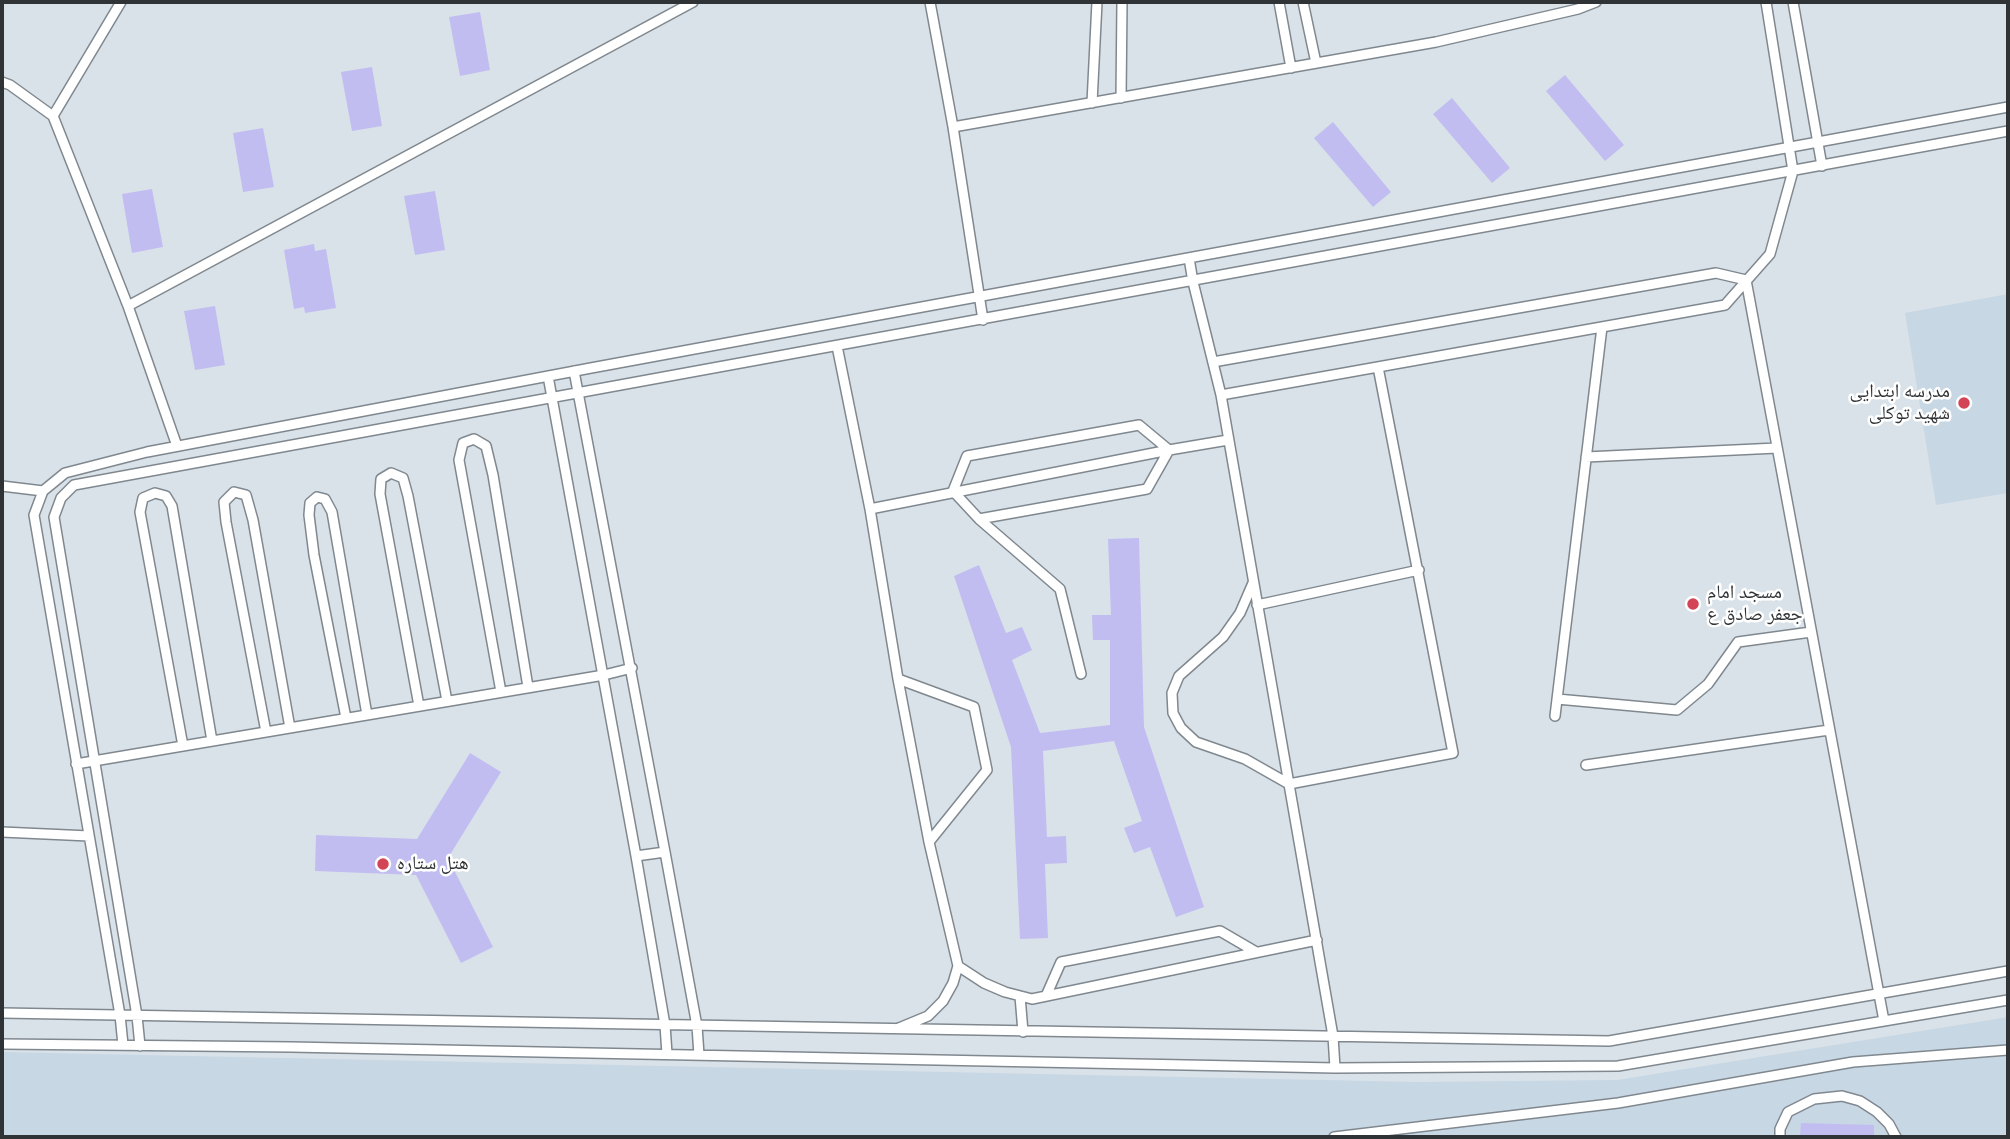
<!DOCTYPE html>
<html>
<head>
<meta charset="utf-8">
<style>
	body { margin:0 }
	#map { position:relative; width:2010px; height:1139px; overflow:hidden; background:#d9e2e9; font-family:"PT Serif",serif }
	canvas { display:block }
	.frame { position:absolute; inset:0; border:4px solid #303336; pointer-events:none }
</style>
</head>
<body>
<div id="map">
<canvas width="2010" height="1139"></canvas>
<div class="frame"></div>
</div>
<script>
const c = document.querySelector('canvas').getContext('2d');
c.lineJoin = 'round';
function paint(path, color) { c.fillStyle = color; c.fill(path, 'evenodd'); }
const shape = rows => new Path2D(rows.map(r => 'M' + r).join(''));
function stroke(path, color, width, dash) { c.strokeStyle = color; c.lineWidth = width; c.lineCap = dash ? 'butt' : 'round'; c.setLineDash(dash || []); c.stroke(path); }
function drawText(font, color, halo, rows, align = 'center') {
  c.font = font + ' "PT Serif","Noto Naskh Arabic",serif'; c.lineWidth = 5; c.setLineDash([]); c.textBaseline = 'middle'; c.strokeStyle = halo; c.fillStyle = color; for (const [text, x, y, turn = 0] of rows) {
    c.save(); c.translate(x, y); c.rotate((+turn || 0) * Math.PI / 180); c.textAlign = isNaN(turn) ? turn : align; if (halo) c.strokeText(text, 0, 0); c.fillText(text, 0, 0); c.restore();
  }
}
const built = shape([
	[2008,294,2008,493,1936,505,1905,313],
	[2008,1017,2008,1137,2,1137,2,1052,1417,1082,1617,1080]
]);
const building = shape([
	[480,12,490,70,460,76,449,17],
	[372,67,382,126,352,131,341,72],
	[1565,75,1624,145,1605,161,1546,91],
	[1452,98,1510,168,1492,183,1433,114],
	[1333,122,1391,192,1373,207,1314,138],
	[263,128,274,187,243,192,233,133],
	[152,189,163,247,132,253,122,194],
	[435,191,445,250,415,255,404,196],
	[314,244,315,251,326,249,336,308,305,313,304,307,294,309,284,250],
	[215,306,225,365,195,370,184,311],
	[1139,538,1144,727,1204,907,1176,917,1150,847,1134,853,1124,828,1142,821,1114,741,1043,751,1047,837,1066,836,1067,863,1045,864,1048,938,1020,939,1011,747,954,576,979,565,1006,633,1022,627,1032,650,1012,660,1040,733,1110,725,1110,640,1093,640,1092,615,1111,615,1108,539],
	[470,753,501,772,448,858,493,947,461,963,416,875,315,871,316,835,417,839],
	[1801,1123,1874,1125,1874,1137,1800,1137]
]);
const service = shape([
	[930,2,953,127,983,320],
	[1279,2,1291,68],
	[1303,2,1316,63],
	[1793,2,1822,166],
	[2,82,10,85,53,116,128,306,177,446],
	[1121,98,1122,2],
	[1092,103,1097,2],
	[53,116,121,2],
	[953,127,1436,42,1578,9,1596,2],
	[1189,258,1193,282,1221,395,1333,1036,1335,1068],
	[1746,280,1884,1021],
	[128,306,693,2],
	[837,346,870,509,898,679,929,842,958,966,953,983,943,1001,928,1016,899,1028],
	[1213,362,1716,273,1746,280],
	[574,371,665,852,697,1026,699,1055],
	[548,376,636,856,665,1025,667,1054],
	[1221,395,1725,305,1770,254,1793,171,1766,2],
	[1139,425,1169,450,1147,489,979,519,953,491,967,456,1139,425],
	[1586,457,1777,448],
	[2,486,43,491],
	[870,509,1169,450,1228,440],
	[979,519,1060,589,1081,674],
	[1253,583,1240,613,1223,637,1179,676,1172,693,1173,713,1181,728,1196,742,1245,759,1289,784,1453,753,1378,367],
	[1257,605,1419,570],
	[898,679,974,707,987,770,929,842],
	[501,692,459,460,463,443,474,439,486,446,493,475,528,687],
	[1557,699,1677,710,1708,684,1738,642,1811,632],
	[419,706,380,494,381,479,391,473,403,478,408,496,447,701],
	[1555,716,1602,327],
	[346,718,314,555,309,515,310,503,317,497,325,499,332,512,367,715],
	[266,732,226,522,224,502,234,492,246,495,253,520,290,728],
	[183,746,140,512,143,498,155,493,166,496,172,506,212,741],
	[76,764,604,675,632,668],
	[1586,765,1829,730],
	[2,832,89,836],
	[636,856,665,852],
	[958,966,984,983,1005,992,1032,999,1317,940],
	[1020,996,1023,1032],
	[1046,996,1061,962,1220,931,1256,952],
	[2,1013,1609,1041,2008,971],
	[2,1044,291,1047,1335,1068,1618,1066,2008,1000],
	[123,1045,120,1015,34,515,43,491,65,473,147,452,591,368,2008,107],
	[140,1046,137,1016,54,517,61,498,74,485,2008,131],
	[1334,1137,1618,1103,1853,1062,2008,1050],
	[1780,1137,1780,1129,1788,1112,1814,1099,1842,1096,1860,1101,1877,1112,1889,1124,1896,1137]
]);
const markers = [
	[1964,403,7,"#d44457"],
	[1693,604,7,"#d44457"],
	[383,864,7,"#d44457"]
];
const poiNames = [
	["مدرسه ابتدایی",1950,392,"right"],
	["شهید توکلی",1950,414,"right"],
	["مسجد امام",1707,593],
	["جعفر صادق ع",1707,615],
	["هتل ستاره",397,864]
];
paint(built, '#c8d7e4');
paint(building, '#c2bdf1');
stroke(service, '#80888f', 12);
stroke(service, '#fff', 9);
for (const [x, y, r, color] of markers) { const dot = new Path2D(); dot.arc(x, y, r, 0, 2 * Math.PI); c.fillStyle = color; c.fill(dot); stroke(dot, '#fff', 2.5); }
drawText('19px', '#303336', '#fff', poiNames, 'left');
</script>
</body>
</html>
